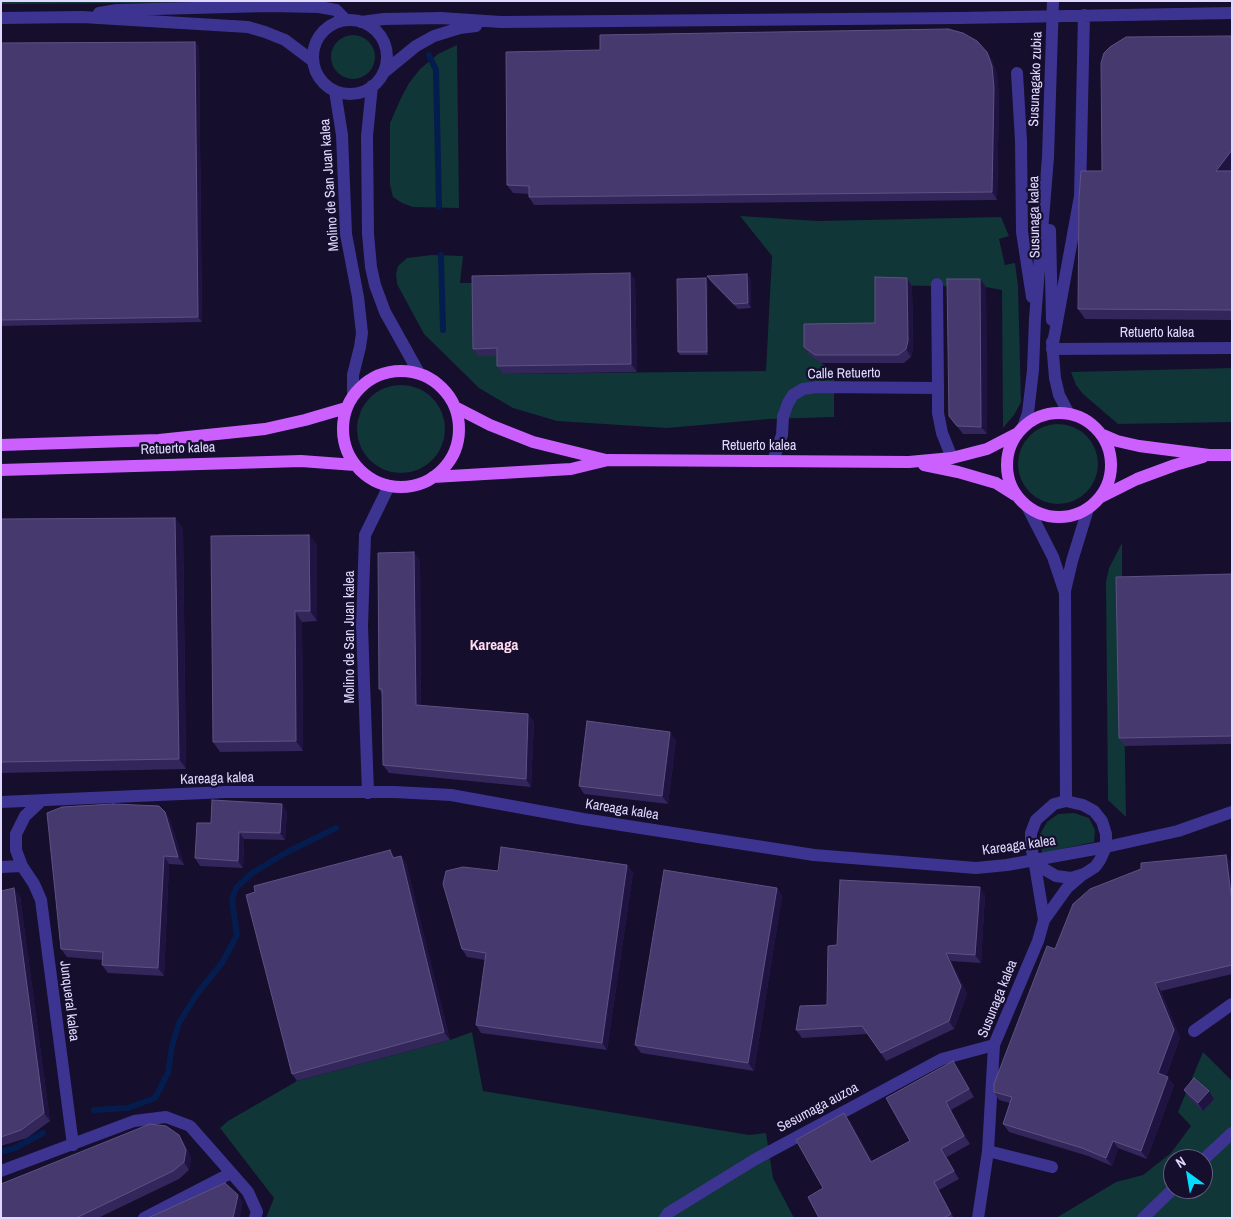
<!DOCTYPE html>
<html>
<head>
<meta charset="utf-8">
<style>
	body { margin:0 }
	#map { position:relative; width:1233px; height:1219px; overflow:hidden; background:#150e2c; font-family:"Archivo Narrow",sans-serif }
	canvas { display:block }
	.frame { position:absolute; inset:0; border:2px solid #e0d9ff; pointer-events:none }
	.north { position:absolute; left:1163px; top:1149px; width:50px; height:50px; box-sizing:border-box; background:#150e2c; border:1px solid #665f80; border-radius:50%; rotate:328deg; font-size:14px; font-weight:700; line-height:20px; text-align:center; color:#e0d9ff }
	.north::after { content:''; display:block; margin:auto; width:18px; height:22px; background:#05daff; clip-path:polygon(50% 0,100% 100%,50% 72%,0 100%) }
</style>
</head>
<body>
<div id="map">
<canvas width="1233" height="1219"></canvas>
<div class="frame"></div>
<div class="north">N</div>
</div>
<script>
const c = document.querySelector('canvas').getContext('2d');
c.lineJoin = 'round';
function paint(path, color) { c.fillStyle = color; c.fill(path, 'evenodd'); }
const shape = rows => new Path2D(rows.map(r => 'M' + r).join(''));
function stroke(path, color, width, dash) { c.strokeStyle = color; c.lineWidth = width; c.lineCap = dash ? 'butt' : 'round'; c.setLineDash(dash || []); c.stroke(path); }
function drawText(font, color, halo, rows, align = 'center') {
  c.font = font + ' "Archivo Narrow",sans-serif'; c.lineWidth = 4.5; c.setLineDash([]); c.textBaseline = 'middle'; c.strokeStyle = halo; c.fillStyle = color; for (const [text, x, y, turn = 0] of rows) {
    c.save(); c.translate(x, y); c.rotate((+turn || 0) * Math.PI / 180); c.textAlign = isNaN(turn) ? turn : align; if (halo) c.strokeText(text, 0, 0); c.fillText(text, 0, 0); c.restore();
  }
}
const green = shape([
	[1,1,369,1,1,4],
	'331 57a22 22 0 1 1 44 0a22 22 0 1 1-44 0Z',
	[457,45,459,208,413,207,402,203,393,197,390,185,390,123,401,98,409,83,420,69,438,54],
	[740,216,818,221,1001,217,1009,236,999,239,1005,265,1015,263,1018,286,1021,402,1014,415,1003,428,1002,290,986,287,881,285,880,330,821,363,834,371,834,417,769,419,667,428,557,421,513,408,479,388,424,334,397,284,396,274,398,266,407,258,432,255,463,256,460,283,478,283,478,356,503,356,503,374,766,371,772,256],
	[1232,368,1232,422,1118,424,1083,394,1076,385,1071,372],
	'357 429a44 44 0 1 1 88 0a44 44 0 1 1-88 0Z',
	'1018 464a40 40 0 1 1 80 0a40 40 0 1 1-80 0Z',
	[1122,543,1122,585,1126,817,1108,800,1106,582,1109,568],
	[1074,813,1089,818,1095,830,1094,842,1042,853,1040,834,1047,822,1058,814],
	[472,1032,483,1091,749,1135,766,1133,773,1178,794,1218,266,1218,274,1198,220,1128,228,1121,297,1081,450,1040],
	[1203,1052,1232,1081,1232,1218,1056,1218,1116,1182,1143,1175,1171,1153,1191,1126,1178,1112],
	[1173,1159,1203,1159,1203,1189,1173,1189]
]);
const stream = shape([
	[429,55,436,70,439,207],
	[441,255,443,330],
	[94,1110,128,1108,155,1098,168,1073,172,1046,179,1023,197,994,222,963,237,935,232,900,236,888,252,873,289,851,336,828],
	[1,1152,15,1148,43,1133]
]);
const minor = shape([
	[99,13,117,10,268,6,319,7,336,10,346,20],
	[1084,15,1080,196,1052,349,1232,348],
	[1,18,82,17,248,27,265,32,285,40,313,61],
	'313 57a37 37 0 1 1 74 0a37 37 0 1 1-74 0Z',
	[361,22,384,19,441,18,501,22,959,18,1232,13],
	[383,73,416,46,434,36,460,28,476,26],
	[1017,73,1021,141,1022,232,1032,297],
	[372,86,367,136,368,234,371,267,375,285,385,312,419,373],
	[335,91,342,135,346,234,358,297,362,333,360,347,353,375,353,396],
	[1050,230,1052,320],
	[937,284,938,388],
	[1052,342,1055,378,1059,395,1069,414],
	[1023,427,1028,413,1033,370,1035,319,1048,157],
	[773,461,782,435,783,417,788,403,793,395,803,389,817,387,938,388,938,413,942,433,952,458],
	[1028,508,1053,557,1064,590],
	[368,793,362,626,365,535,389,486],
	[41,801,25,816,16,834,16,850,22,866,34,884,41,900,73,1145],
	[1066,801,1065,591,1072,561,1088,509],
	[1066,801,1083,805,1094,811,1102,821,1106,834,1106,847,1100,860,1095,867,1084,874,1071,878,1056,876,1044,869,1034,859,1031,847,1031,833,1036,820,1054,804,1066,801],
	[1,802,226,792,395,792,451,795,583,819,814,855,976,868,1007,865,1106,847,1178,831,1232,812],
	[1034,859,1044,920,1067,888,1081,876],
	[1,867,22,866],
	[1044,920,1038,941,994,1045,988,1151,1052,1167],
	[1194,1031,1232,1004],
	[1203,1160,1232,1133],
	[1,1171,134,1121,166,1117,190,1126,248,1192,257,1212,255,1218],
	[144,1218,231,1173],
	[665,1218,668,1213,754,1160,942,1059,994,1045],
	[978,1218,988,1151],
	[1143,1218,1173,1189]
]);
const primary = shape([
	'343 429a58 58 0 1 1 116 0a58 58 0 1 1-116 0Z',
	[455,407,490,425,533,442,606,460],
	'1007 465a52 52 0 1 1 104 0a52 52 0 1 1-104 0Z',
	[1103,435,1117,441,1139,446,1209,455,1232,455],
	[1,445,159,440,265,429,305,420,346,408],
	[924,465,958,472,996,483,1015,495],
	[1,470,301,461,355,465],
	[433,477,571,469,608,460,909,462,952,458,987,449,1016,434],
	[1101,497,1137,479,1175,465,1203,457]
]);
const minorBridge = shape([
	[1048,157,1053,1]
]);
const wall = shape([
	[1232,36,1232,170,1231,171,1232,171,1232,320,1085,319,1078,309,1102,171],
	[195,42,199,47,202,322,1,326,1,43],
	[987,52,992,60,997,74,999,96,997,200,534,205,529,197,529,194,513,193,507,185],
	[630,273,635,280,637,372,503,374,497,366,497,356,478,356,473,349],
	[707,276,751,280,751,308,738,309,711,282],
	[907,278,912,286,913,349,911,357,904,363,821,363,809,355,804,347,875,323],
	[980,279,986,287,987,434,963,434,949,416],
	[708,281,708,355,680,355,678,352],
	[175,518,183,529,186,769,1,773,1,519],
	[309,535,317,545,317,621,302,622,303,751,220,752,213,742],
	[420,560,421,706,528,714,534,722,531,787,389,773,383,765,382,694,379,689],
	[1232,574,1232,744,1125,746,1119,738],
	[676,740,668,804,584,794,579,786],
	[287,811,285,840,244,839,243,868,200,866,195,858,211,823],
	[165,812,170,820,184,865,169,864,164,976,108,973,102,965,103,960,67,957,61,949],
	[401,856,406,863,450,1040,297,1081,292,1074,396,857],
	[1232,863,1232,974,1161,991,1180,1038,1166,1076,1174,1085,1147,1159,1118,1148,1112,1166,1088,1156,1009,1132,1003,1124,1010,1103,999,1100,994,1092,1055,949],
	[627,865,633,873,607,1050,481,1033,476,1025,485,960,467,957,462,949,498,871],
	[777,888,782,896,754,1071,641,1053,635,1045],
	[1,891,20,896,50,1121,27,1138,1,1146],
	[985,895,981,963,951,961,967,994,954,1029,886,1061,868,1034,802,1038,796,1030,827,1005,837,945],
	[958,1068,974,1097,951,1110,970,1144,947,1157,959,1179,939,1190,954,1218,819,1218,823,1188,850,1121,872,1161,910,1141],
	[1184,1090,1209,1091,1214,1099,1203,1111,1189,1098],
	[179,1135,184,1143,191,1158,189,1170,179,1179,98,1218,1,1218]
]);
const shadedWall = shape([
	[195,42,199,47,202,322,198,317],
	[987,52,992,60,997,74,999,96,997,200,992,192],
	[1232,150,1232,170,1223,182,1216,171],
	[630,273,635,280,637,372,631,364],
	[747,274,751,280,751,308,748,303],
	[706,278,708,281,708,355,707,352],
	[907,278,912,286,913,349,911,357,906,349],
	[980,279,986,287,987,434,981,427],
	[175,518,183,529,186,769,179,759],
	[309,535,317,545,317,621,310,611],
	[414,552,420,560,421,713,416,705],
	[295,611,302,622,303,751,296,741],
	[528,714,534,722,531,787,526,779],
	[670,732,676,740,668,804,662,796],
	[282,804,287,811,285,840,280,833],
	[165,812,170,820,184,865,178,857],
	[239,832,244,839,243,868,238,861],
	[390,850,396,858,393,858],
	[1226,855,1232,863,1232,902],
	[164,856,169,864,164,976,158,968],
	[401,856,406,863,450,1040,444,1032],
	[627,865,633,873,607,1050,602,1043],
	[980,887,985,895,981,963,975,955],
	[14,888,20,896,50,1121,44,1113],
	[777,888,782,896,754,1071,748,1063],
	[946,953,951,961,967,994,954,1029,949,1021],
	[1155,983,1161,991,1180,1038,1164,1081,1158,1073],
	[953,1061,958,1068,974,1097,969,1089],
	[1168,1077,1174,1085,1147,1159,1141,1151],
	[1209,1091,1214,1099,1203,1111,1198,1103],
	[946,1102,951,1110,970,1144,964,1136],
	[844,1113,850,1121,877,1170,871,1162],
	[179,1135,184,1143,191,1158,189,1170,184,1162],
	[1113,1141,1118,1148,1112,1166,1106,1158],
	[941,1149,947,1157,959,1179,954,1171],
	[934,1182,939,1190,954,1218,951,1214],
	[238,1195,243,1202,240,1218,233,1218]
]);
const building = shape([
	[948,29,963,33,977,41,987,52,992,66,994,88,992,192,529,197,529,186,507,185,506,52,600,50,600,35,948,29],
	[1232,36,1232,150,1216,171,1232,171,1232,310,1078,309,1079,198,1081,171,1102,171,1101,63,1104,53,1110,47,1126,37,1232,36],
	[195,42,198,317,1,320,1,43,195,42],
	[630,273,631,364,497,366,497,348,473,349,472,276,630,273],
	[747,274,748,303,734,304,707,276,747,274],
	[875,277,907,278,908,341,906,349,898,355,815,355,804,347,804,324,875,323,875,277],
	[706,278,707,352,678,352,677,279,706,278],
	[947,279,980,279,981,427,957,426,949,416,947,279],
	[175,518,179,759,1,762,1,519,175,518],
	[309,535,310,611,295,611,296,741,213,742,211,536,309,535],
	[414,552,416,705,528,714,526,779,383,765,382,689,379,689,378,553,414,552],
	[1232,574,1232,736,1119,738,1116,577,1232,574],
	[587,721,670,732,662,796,579,786,587,721],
	[212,800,282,804,280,833,239,832,238,861,195,858,197,823,211,823,212,800],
	[113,804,159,806,165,812,178,857,164,856,158,968,102,965,103,952,61,949,47,813,62,807,113,804],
	[501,847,627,865,602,1043,476,1025,486,953,462,949,443,884,446,871,463,867,498,871,501,847],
	[390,850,393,858,401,856,444,1032,292,1074,246,895,255,892,254,886,390,850],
	[1226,855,1232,902,1232,965,1155,983,1174,1030,1158,1073,1168,1077,1141,1151,1113,1141,1106,1158,1082,1148,1003,1124,1012,1097,994,1092,994,1084,1047,946,1055,949,1073,904,1090,889,1141,869,1141,863,1226,855],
	[664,870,777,888,748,1063,635,1045,664,870],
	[840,880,980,887,975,955,946,953,961,986,949,1021,881,1053,862,1026,796,1030,800,1006,827,1005,828,946,837,945,840,880],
	[14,888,44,1113,21,1130,1,1137,1,891,14,888],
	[953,1061,969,1089,946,1102,964,1136,941,1149,954,1171,934,1182,951,1214,944,1218,819,1218,808,1197,823,1188,796,1140,844,1113,871,1162,910,1141,886,1098,953,1061],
	[1194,1078,1209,1091,1198,1103,1184,1090,1194,1078],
	[150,1124,166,1126,179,1135,186,1150,184,1162,173,1171,76,1218,1,1218,1,1184,150,1124],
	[225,1183,238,1195,233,1218,148,1218,225,1183]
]);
const streetNames = [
	["Susunagako zubia",1036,79,-88],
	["Molino de San Juan kalea",330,185,-94],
	["Susunaga kalea",1035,217,-91],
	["Retuerto kalea",1157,333],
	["Calle Retuerto",844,374,-1],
	["Retuerto kalea",759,446],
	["Retuerto kalea",178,449,-2],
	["Molino de San Juan kalea",350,637,-90],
	["Kareaga kalea",217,779,-2],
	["Kareaga kalea",622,810,9],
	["Kareaga kalea",1019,846,-8],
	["Susunaga kalea",998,999,-68],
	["Junqueral kalea",69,1001,83],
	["Sesumaga auzoa",818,1108,-28]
];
const neighbourhoodNames = [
	["Kareaga",494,646]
];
paint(green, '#103637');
stroke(stream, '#051c4e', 6);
stroke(minor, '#3c3490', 12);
stroke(primary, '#cb60ff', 12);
stroke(minorBridge, '#3c3490', 12);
paint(wall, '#33265b');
paint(shadedWall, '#1f1441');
paint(building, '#46396d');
stroke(building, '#5e5284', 1);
drawText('14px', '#e0d9ff', '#150e2c', streetNames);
drawText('bold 15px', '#ffdbf0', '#150e2c', neighbourhoodNames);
</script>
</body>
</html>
